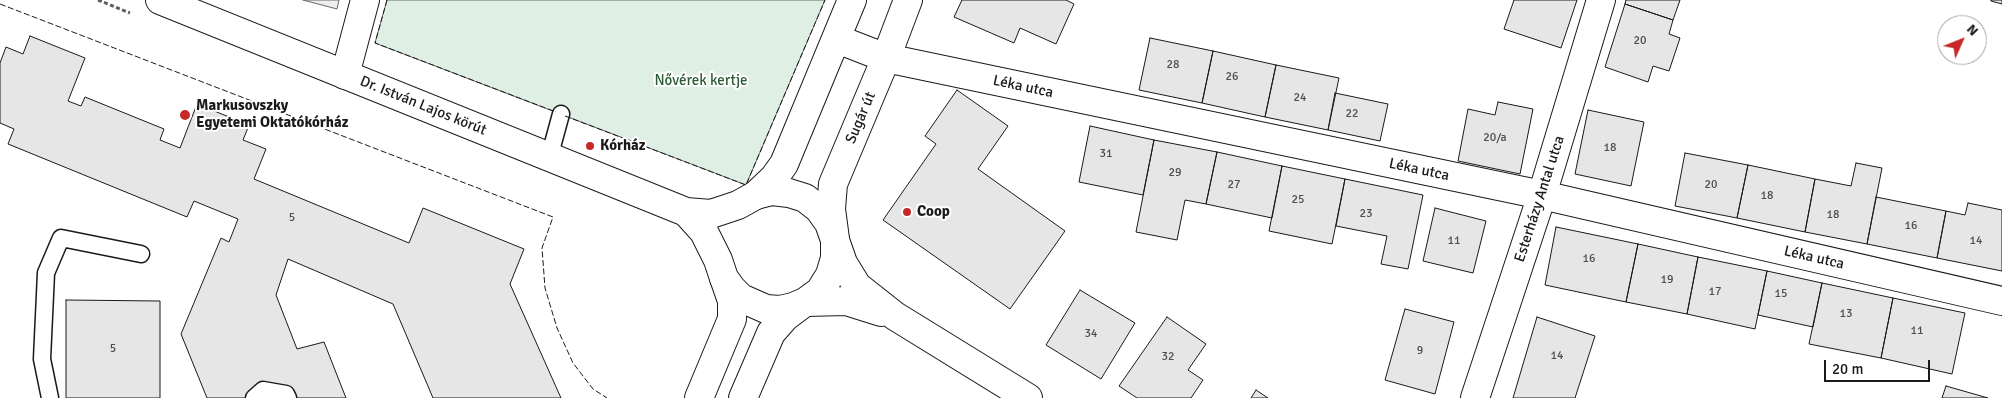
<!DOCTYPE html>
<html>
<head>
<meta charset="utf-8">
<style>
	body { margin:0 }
	#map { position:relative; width:2002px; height:398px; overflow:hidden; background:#fff; font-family:Signika,sans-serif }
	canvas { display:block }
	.north { position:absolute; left:1937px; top:15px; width:50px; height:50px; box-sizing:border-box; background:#fff; border:1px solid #a3a3a3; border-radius:50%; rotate:46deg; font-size:14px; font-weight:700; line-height:20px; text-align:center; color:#1a1a1a }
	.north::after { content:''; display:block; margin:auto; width:18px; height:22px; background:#c62828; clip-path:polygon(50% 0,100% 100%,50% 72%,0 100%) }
	.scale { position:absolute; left:1824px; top:360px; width:106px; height:22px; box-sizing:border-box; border:2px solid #1a1a1a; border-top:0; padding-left:6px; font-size:15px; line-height:18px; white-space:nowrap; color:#1a1a1a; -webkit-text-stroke:4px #fff; paint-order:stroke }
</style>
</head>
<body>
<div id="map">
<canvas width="2002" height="398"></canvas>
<div class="north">N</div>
<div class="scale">20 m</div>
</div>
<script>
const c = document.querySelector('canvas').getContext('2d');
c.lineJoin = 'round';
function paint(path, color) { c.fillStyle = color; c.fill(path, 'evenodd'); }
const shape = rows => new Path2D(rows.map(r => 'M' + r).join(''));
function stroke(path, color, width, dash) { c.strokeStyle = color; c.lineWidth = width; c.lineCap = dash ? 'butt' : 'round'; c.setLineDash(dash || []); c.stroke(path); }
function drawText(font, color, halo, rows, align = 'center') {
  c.font = font + ' Signika,sans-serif'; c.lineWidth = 4; c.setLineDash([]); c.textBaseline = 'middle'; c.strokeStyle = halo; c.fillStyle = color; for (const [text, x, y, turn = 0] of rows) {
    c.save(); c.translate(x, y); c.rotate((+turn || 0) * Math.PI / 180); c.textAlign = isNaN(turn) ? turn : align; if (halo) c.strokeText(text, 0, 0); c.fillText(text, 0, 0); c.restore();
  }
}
const green = shape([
	[387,0,825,0,746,185,375,43,387,0]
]);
const parking = shape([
	[303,0,339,0,337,9,303,0]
]);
const building = shape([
	[962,0,1066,0,1074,4,1056,44,1020,28,1014,43,954,17,962,0],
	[1514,0,1577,0,1561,48,1504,29,1514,0],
	[1626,0,1680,0,1673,20,1625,4,1626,0],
	[1991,0,2002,0,2002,4,1991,1,1991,0],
	[1625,4,1673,20,1669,34,1680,38,1669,71,1653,66,1648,82,1605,67,1625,4],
	[30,36,85,58,68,101,81,106,85,97,164,129,160,140,180,148,197,104,249,125,243,140,266,149,254,179,409,243,423,208,524,249,510,284,561,398,433,398,393,304,288,259,276,295,297,349,324,342,346,398,207,398,181,334,221,238,229,242,238,219,194,201,187,217,8,144,14,129,0,123,0,63,6,47,23,54,30,36],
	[1150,38,1213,51,1202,103,1139,90,1150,38],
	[1213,51,1276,65,1265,117,1202,103,1213,51],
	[1276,65,1339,78,1328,130,1265,117,1276,65],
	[957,90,1008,126,978,169,1065,231,1010,309,883,220,936,144,925,136,957,90],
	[1335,93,1388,104,1380,141,1328,130,1335,93],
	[1498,102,1533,109,1520,174,1458,161,1468,109,1495,115,1498,102],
	[1588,110,1644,122,1631,186,1575,174,1588,110],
	[1090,126,1154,140,1143,195,1079,182,1090,126],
	[1154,140,1217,152,1206,204,1185,200,1177,240,1136,232,1154,140],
	[1217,152,1282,166,1272,218,1206,204,1217,152],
	[1685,153,1748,165,1737,218,1675,206,1685,153],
	[1856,163,1882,168,1867,244,1805,232,1815,179,1851,186,1856,163],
	[1748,165,1815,179,1805,232,1737,218,1748,165],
	[1282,166,1345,179,1332,244,1269,231,1282,166],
	[1345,179,1423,195,1408,269,1381,264,1387,236,1336,226,1345,179],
	[1876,197,1946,211,1937,258,1867,244,1876,197],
	[1968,203,2002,210,2002,271,1937,258,1946,211,1965,215,1968,203],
	[1435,208,1486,221,1473,273,1423,261,1435,208],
	[1556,227,1638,244,1626,302,1545,285,1556,227],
	[1638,244,1698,257,1687,314,1626,302,1638,244],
	[1698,257,1767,271,1755,329,1687,314,1698,257],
	[1767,271,1822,283,1813,327,1758,315,1767,271],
	[1822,283,1893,298,1881,358,1809,344,1822,283],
	[1080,290,1135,323,1101,379,1046,345,1080,290],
	[1893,298,1965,313,1952,374,1881,358,1893,298],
	[66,300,160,301,160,398,66,398,66,300],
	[1405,309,1454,322,1435,394,1385,380,1405,309],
	[1167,317,1206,344,1188,370,1203,380,1191,398,1137,398,1119,386,1167,317],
	[1537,317,1595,336,1575,398,1513,398,1537,317],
	[1946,386,1988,398,1942,398,1946,386],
	[1256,390,1268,398,1251,398,1256,390]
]);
const path = shape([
	[98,0,130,13]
]);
const service = shape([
	[549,158,561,114],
	[50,398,42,359,46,273,61,238,141,254],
	[254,398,263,390,286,394,288,398]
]);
const minor = shape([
	[837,39,886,58,1542,195,2002,301],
	[345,75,365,0],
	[756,195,774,178,784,164,852,0],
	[835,239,831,209,833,184,886,58,908,0],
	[699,398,732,319,732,301,724,278],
	[743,398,771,333,785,317,805,302],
	[1475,398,1542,195,1601,0]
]);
const tertiary = shape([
	[160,0,686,212,711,214,738,205,756,195,772,191,789,193,805,198,819,209,829,223,843,263,857,286,895,316,1028,398],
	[686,212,704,232,718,260,724,278,732,289,741,298,766,309,780,310,793,307,805,302,820,291,830,275,835,258,835,241],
	[805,302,846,301,881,312]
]);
const fence = shape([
	[387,0,375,43,556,112],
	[0,4,553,217,542,248,545,288,557,328,573,363,593,389,607,398],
	[565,116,746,185,825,0]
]);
const markers = [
	[185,115,6,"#c62828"],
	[590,146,5,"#c62828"],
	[907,212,5,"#c62828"]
];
const numberNames = [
	["20",1640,41],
	["28",1173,65],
	["26",1232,77],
	["24",1300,98],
	["22",1352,114],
	["20/a",1495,138],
	["18",1610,148],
	["31",1106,154],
	["29",1175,173],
	["27",1234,185],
	["20",1711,185],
	["18",1767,196],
	["25",1298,200],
	["23",1366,214],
	["18",1833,215],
	["5",292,218],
	["16",1911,226],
	["11",1454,241],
	["14",1976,241],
	["16",1589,259],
	["19",1667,280],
	["17",1715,292],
	["15",1781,294],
	["13",1846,314],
	["11",1917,331],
	["34",1091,334],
	["5",113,349],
	["9",1420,351],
	["14",1557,356],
	["32",1168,357]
];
const parkNames = [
	["Nővérek kertje",701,81]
];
const streetNames = [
	["Léka utca",1023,87,12],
	["Dr. István Lajos körút",423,106,22],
	["Sugár út",861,118,-67],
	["Léka utca",1419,170,12],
	["Esterházy Antal utca",1540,199,-72],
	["Léka utca",1814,258,13]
];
const poiNames = [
	["Markusovszky",196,106],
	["Egyetemi Oktatókórház",196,123],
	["Kórház",600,146],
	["Coop",917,212]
];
paint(green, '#e0efe3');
stroke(green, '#6a6a6a', 1);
paint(parking, '#ededed');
stroke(parking, '#6a6a6a', 1);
paint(building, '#e6e6e6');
stroke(building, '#1a1a1a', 1);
stroke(service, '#1a1a1a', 19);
stroke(minor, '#1a1a1a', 30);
stroke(tertiary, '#1a1a1a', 30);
stroke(path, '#5f5f5f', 3, [4, 2.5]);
stroke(service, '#fff', 16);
stroke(minor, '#fff', 28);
stroke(tertiary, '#fff', 28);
stroke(fence, '#1a1a1a', 1, [6, 2.5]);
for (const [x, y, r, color] of markers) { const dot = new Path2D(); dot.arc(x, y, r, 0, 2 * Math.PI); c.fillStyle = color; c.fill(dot); stroke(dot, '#fff', 2); }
drawText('12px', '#4d4d4d', null, numberNames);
drawText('15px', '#2b5a34', '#fff', parkNames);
drawText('15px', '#1a1a1a', '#fff', streetNames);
drawText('bold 15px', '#1a1a1a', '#fff', poiNames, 'left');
</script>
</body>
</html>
